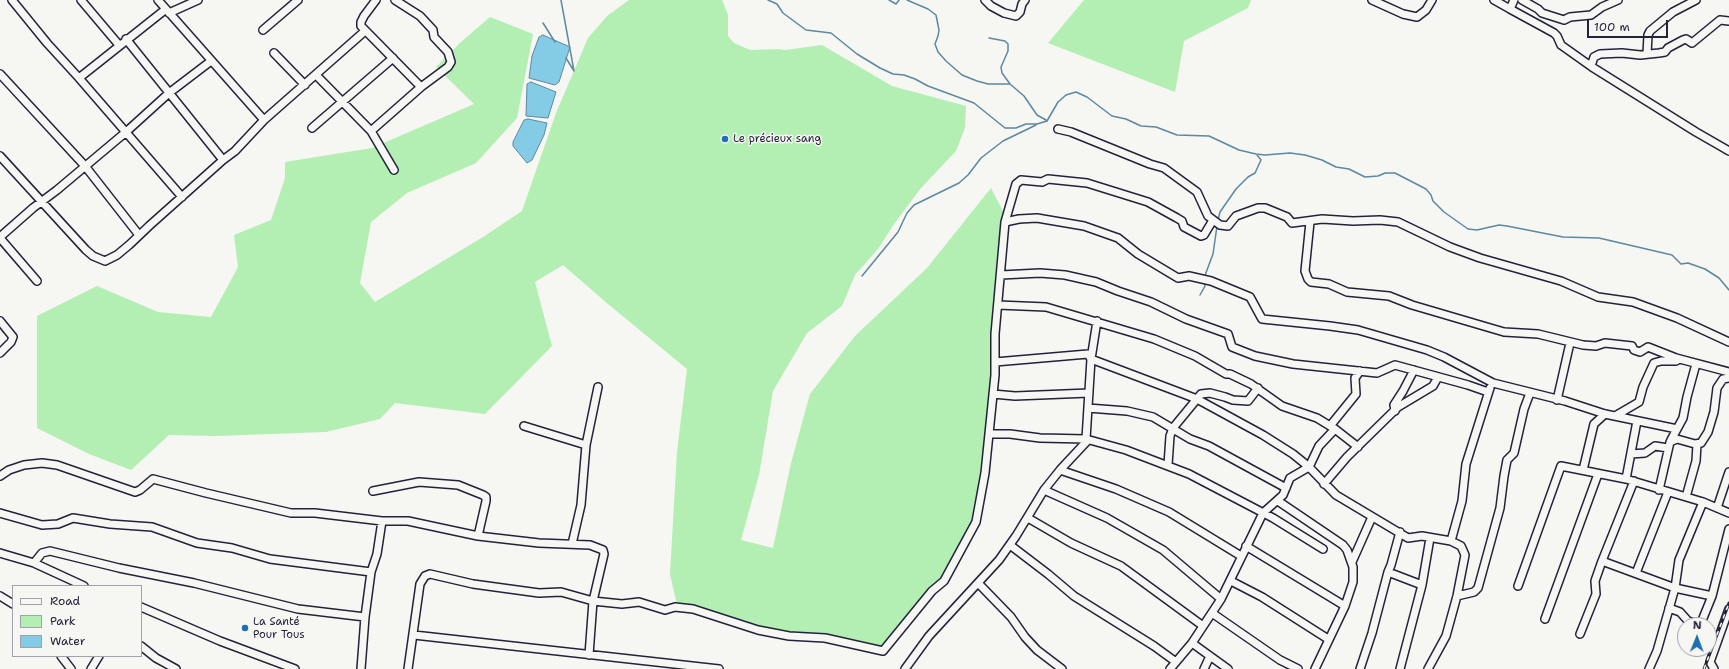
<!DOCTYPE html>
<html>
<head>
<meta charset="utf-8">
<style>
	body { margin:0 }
	#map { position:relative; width:1729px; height:669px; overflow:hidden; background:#f6f6f2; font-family:"Shantell Sans",sans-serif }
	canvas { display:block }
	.legend { position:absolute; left:12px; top:585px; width:130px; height:72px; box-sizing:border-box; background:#f6f6f2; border:1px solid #a1a1a9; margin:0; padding:5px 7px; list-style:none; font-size:12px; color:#22223b }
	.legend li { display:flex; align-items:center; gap:8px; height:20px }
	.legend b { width:20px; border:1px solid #a1a1a9 }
	.north { position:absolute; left:1677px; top:617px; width:40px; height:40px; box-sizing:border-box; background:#f6f6f2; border:1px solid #a1a1a9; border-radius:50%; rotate:1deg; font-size:11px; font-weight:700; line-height:16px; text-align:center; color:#22223b }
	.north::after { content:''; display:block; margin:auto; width:14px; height:18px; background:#1f6fb2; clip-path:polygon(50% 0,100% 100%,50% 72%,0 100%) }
	.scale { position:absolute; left:1587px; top:20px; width:81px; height:18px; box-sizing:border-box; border:2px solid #22223b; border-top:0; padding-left:5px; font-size:12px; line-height:14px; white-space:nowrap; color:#22223b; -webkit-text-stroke:3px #f6f6f2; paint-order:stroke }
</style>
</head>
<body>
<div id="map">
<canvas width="1729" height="669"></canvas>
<ul class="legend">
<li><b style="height:5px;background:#f6f6f2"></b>Road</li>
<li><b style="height:11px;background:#b3eeb3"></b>Park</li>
<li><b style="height:11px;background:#84cce5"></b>Water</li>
</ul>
<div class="north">N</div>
<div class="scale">100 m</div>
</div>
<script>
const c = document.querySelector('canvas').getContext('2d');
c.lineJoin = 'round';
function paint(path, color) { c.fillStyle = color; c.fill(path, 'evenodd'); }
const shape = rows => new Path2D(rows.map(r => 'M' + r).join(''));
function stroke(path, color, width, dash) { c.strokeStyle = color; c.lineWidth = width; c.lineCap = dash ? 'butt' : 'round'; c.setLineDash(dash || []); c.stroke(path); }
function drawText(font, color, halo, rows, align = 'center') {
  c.font = font + ' "Shantell Sans",sans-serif'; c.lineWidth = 3; c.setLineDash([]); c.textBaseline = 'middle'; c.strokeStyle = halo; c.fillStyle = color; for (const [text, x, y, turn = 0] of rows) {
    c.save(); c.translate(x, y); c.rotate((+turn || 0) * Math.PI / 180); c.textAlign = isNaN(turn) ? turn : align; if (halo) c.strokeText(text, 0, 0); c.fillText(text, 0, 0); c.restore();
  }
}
const green = shape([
	[629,0,722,0,728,15,728,36,734,43,750,50,779,49,785,50,822,45,892,86,966,106,965,128,956,151,921,188,894,224,878,249,855,275,842,306,807,333,773,391,759,475,741,540,773,548,791,463,810,394,855,336,927,268,991,188,1006,217,991,404,976,516,960,553,935,589,882,650,749,629,688,609,678,610,670,574,677,452,687,369,608,304,563,265,535,282,552,346,485,414,395,403,380,419,326,432,215,436,169,435,131,470,89,454,37,428,37,316,97,286,158,312,211,317,238,267,234,235,271,220,285,178,285,162,372,148,474,104,436,67,461,42,490,17,533,34,517,118,476,163,407,193,371,222,360,283,375,302,483,237,522,211,556,113,588,38,607,16],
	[1084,0,1251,0,1248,8,1184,41,1175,92,1048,43]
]);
const water = shape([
	[543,35,570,47,559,82,555,85,529,78,532,56,539,37,543,35],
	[531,82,556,92,548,118,526,116,527,84,531,82],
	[528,119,547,123,544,135,532,160,527,163,513,146,513,142,524,120,528,119]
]);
const stream = shape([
	[561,0,574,71,566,58],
	[768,0,777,4,783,13,806,30,831,33,857,54,880,68,893,74,904,75,915,79,928,86,974,103,1005,128,1016,128,1026,124,1037,124,1047,121,1058,102,1066,95,1076,92,1087,97,1112,116,1126,119,1141,126,1156,127,1177,135,1209,136,1239,150,1256,154,1265,155,1290,153,1305,155,1322,160,1336,167,1349,169,1365,177,1378,176,1385,173,1395,173,1426,189,1431,195,1433,201,1444,212,1468,229,1477,230,1499,225,1507,226,1563,237,1599,238,1672,255,1681,264,1688,263,1705,269,1719,278,1729,290],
	[889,0,896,4,899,0],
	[907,0,928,9,936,15,939,30,938,36,935,44,938,52,946,61,962,75,977,81,988,84,1010,84,1024,96,1037,115,1046,120],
	[543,23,555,42],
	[989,38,1005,41,1008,44,1008,51,1001,67,1002,73,1010,84],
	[1218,220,1220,212,1236,189,1248,177,1255,173,1261,160,1257,155],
	[862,276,898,232,907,213,914,205,959,183,968,175,981,158,1003,141,1036,125],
	[1204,278,1213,254,1217,226],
	[1200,295,1205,286,1204,282]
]);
const minor = shape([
	[12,0,47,43,79,78,182,197],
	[81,0,119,45],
	[158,0,264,120],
	[376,0,364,16,361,22,361,26,421,87],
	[985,0,991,6,1004,13,1016,16,1020,12,1022,4,1025,0],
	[1372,0,1403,14,1417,17,1426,10,1432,0],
	[1494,0,1510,9,1514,0],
	[1522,0,1538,9,1542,13,1564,20,1570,17,1591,15,1602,7,1618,0],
	[1510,9,1554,33,1557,36,1561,45,1592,67,1696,132,1729,151],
	[169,13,198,0],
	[263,30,298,0],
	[126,39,223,160],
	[274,53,305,85],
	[1647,54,1648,35,1650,31,1673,12,1696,0],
	[1591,66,1594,57,1600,54,1622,53,1640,55,1659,53,1665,52,1668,48,1683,40,1686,39,1692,43,1720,20,1729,21],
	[0,74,85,166,139,235],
	[317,76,371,131,394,170],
	[79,78,166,9],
	[312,128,393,58],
	[1058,129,1071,132,1150,164,1164,168,1197,192,1208,216,1220,225,1228,226,1236,216,1258,208,1265,208,1287,217,1292,223,1322,219,1353,221,1380,220,1398,222,1450,247,1480,258,1561,281,1598,297,1633,302,1677,318,1729,342],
	[371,131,421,87,448,67,451,62,448,52,434,37,433,30,420,16,395,0],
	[0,156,86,250,93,256,105,261,117,255,129,245,149,226,223,160,235,151,264,120,365,31],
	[1005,222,1019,219,1037,218,1084,226,1118,238,1138,254,1178,278,1189,276,1211,281,1250,297,1262,319,1330,326,1358,330,1427,350,1444,357,1493,383,1565,401,1605,414,1677,429],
	[1310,222,1305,271,1308,279,1311,282,1329,284,1347,292,1389,296,1412,305,1504,332,1538,334,1583,345,1596,346,1605,343,1632,346,1634,350,1640,352,1648,347,1676,358,1729,372],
	[0,237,33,208,57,190,126,132,169,93,211,61],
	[0,238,37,281],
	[1001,275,1040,273,1065,275,1096,282,1118,291,1151,302,1186,319,1228,334,1232,347,1255,356,1293,364,1377,373,1395,365,1468,385,1488,392],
	[998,305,1046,307,1154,339,1195,356,1226,374,1230,374,1251,384,1282,406,1317,418,1335,429,1358,447],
	[0,321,13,337,11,342,0,353],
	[1097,321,1091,359,1086,439,1126,450,1189,474,1273,518,1323,549],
	[995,362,1088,354,1091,359,1197,399,1263,435,1293,454,1309,467,1336,495,1408,538,1422,536,1451,541,1461,546,1465,555,1457,596,1446,636,1428,669],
	[993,394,1015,396,1089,393],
	[1557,400,1570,343],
	[1088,408,1127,411,1153,417,1190,439,1209,446,1286,488],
	[1395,411,1394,405,1403,391,1414,370],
	[1615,416,1639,402,1643,387,1654,363,1661,361,1676,361],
	[524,426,586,445],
	[1330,426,1356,394,1355,378,1360,371],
	[989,434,1010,434,1040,438,1086,439],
	[1671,440,1683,418,1687,397,1696,364],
	[1631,454,1645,453,1655,446,1668,448],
	[1168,465,1170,436,1173,428,1201,394,1210,393,1225,397,1233,400,1248,401,1258,388],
	[1060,470,1116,489,1169,512,1241,556],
	[1583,470,1594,424,1605,414],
	[0,476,9,470,24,465,42,463,57,465,135,492,140,490,153,479,206,493,291,513,315,513,382,521,408,521,478,536,539,543,590,545,603,550,604,554,593,601,589,655],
	[1626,479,1637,421],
	[1324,484,1347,457,1398,407,1433,386,1438,377],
	[1044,490,1107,518,1163,550,1221,599],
	[1659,490,1670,442,1677,439,1695,444,1701,443,1708,432,1714,412,1717,388,1723,379,1729,378],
	[373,491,419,482,458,485,483,495,486,497,486,501,478,536],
	[1686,497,1696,461,1697,444],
	[1278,501,1343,545,1347,550,1353,567,1353,582,1345,606,1315,669],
	[1717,508,1729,472],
	[0,513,42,525,58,524,73,518,110,524,152,527,197,543,232,548,270,559,371,572],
	[1028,518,1071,543,1121,566,1203,626],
	[1451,541,1462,501,1466,464,1490,388],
	[572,544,581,505,586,445,598,387],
	[1010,545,1048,574,1074,596,1154,646,1176,662],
	[1246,546,1345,606],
	[0,553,34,563,84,586],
	[1602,561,1675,588,1712,596],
	[1352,562,1372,517],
	[34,563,42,553,50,551,119,568,194,583,298,609,365,617],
	[1388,572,1391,565,1400,532],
	[1636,573,1668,492],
	[1231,581,1262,597,1328,639],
	[979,584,1011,617,1025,637,1037,650,1062,669],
	[1518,586,1561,466,1626,479,1703,502,1729,513],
	[0,596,13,604],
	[1457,596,1474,592,1478,588,1500,508,1504,476,1507,460,1514,453,1524,409,1530,393],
	[141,607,220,641,295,669],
	[1669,608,1680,612,1688,621,1697,624,1701,623,1712,596,1729,529],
	[1212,613,1280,660,1298,669],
	[1545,619,1598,474],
	[1580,634,1596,594,1595,581,1602,561,1634,481],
	[414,635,719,669],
	[1192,643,1228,669],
	[141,646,156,658,176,669],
	[61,656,71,669],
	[91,669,99,656],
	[361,669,365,617,371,572,377,554,382,521],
	[408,669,420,584,425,576,430,574,473,584,539,593,561,592,593,601,622,604,639,602,665,610,675,607,693,609,758,630,789,636,825,638,883,651,932,591,944,581,976,522,985,473,995,375,995,334,1005,222,1016,184,1021,180,1042,182,1048,179,1087,183,1148,202,1177,218,1182,221,1184,227,1201,236,1204,235,1213,220],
	[905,669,929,636,999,560,1016,536,1044,490,1060,470,1088,440],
	[1170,669,1192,643,1221,599,1263,513,1283,495,1290,478,1309,467,1319,446,1335,429],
	[1204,669,1210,656],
	[1360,669,1372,633,1388,572,1422,585],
	[1400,669,1422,585,1430,538],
	[1649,669,1657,651,1675,588,1679,560,1703,502],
	[1714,669,1710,662,1729,609]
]);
const rail = shape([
	[1704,669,1729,603]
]);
const markers = [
	[725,139,4,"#1f6fb2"],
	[245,628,4,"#1f6fb2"]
];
const poiNames = [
	["Le précieux sang",733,139],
	["La Santé",253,622],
	["Pour Tous",253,635]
];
paint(green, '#b3eeb3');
paint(water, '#84cce5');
stroke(water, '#5d88a1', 1);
stroke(stream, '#5d88a1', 1.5);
stroke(minor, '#22223b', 10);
stroke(minor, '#f6f6f2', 7);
stroke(rail, '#22223b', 3);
stroke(rail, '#f6f6f2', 1.5, [4.5]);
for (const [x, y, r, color] of markers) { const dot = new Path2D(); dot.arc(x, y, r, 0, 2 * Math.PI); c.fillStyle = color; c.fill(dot); stroke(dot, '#f6f6f2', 1.5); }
drawText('11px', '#22223b', '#f6f6f2', poiNames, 'left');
</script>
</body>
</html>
